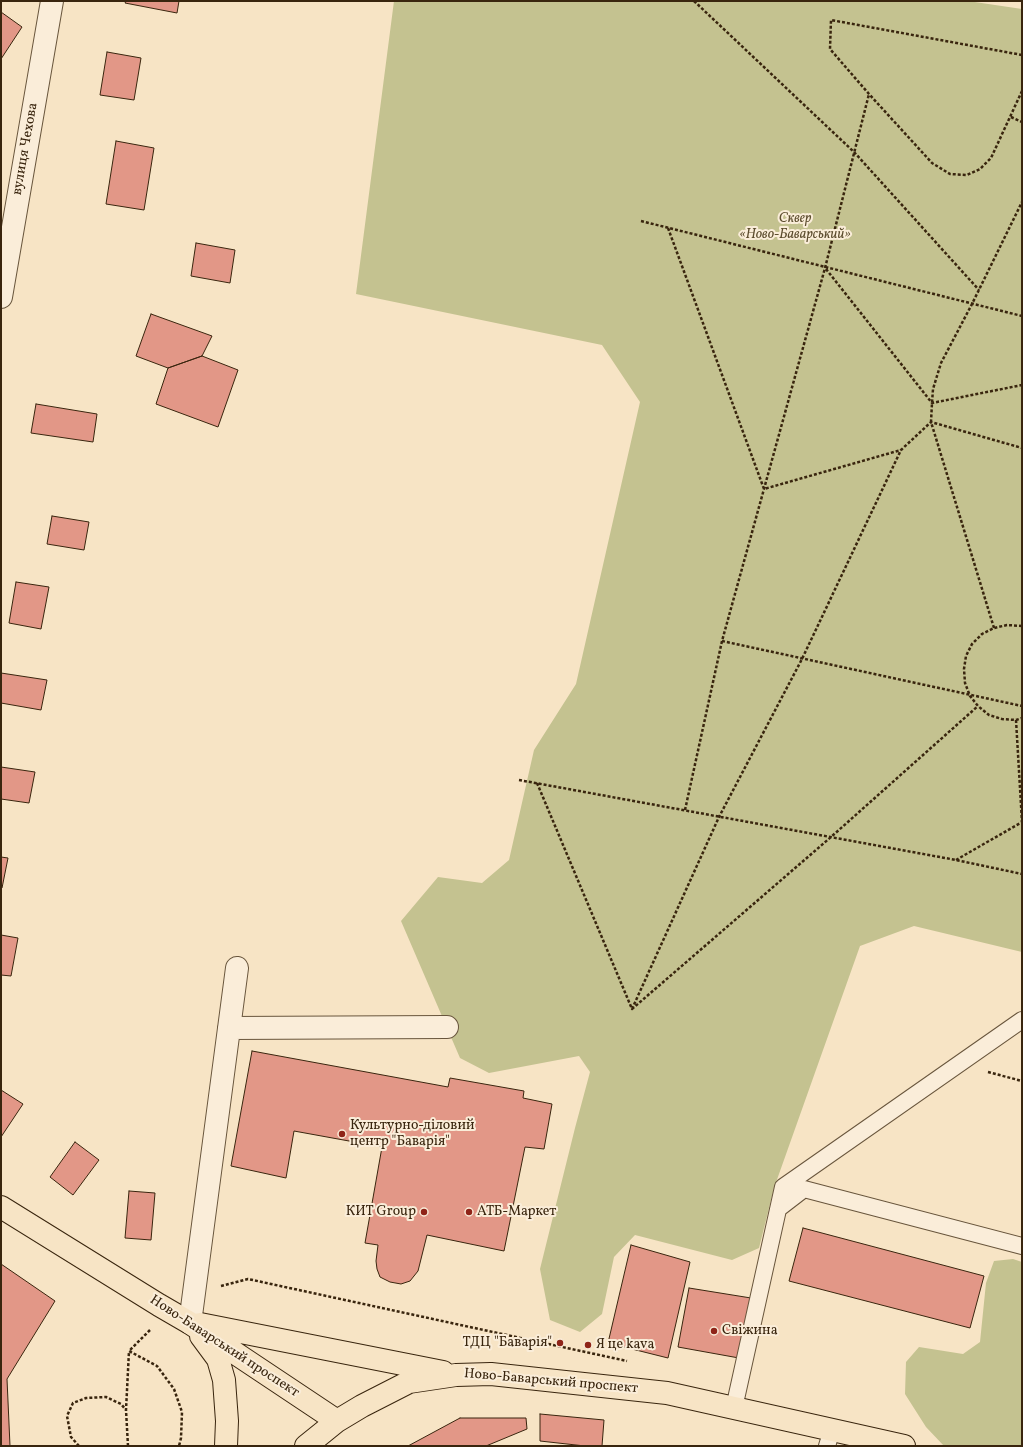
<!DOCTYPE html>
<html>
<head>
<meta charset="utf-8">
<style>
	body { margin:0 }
	#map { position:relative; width:1023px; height:1447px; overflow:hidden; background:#f7e4c5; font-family:Vollkorn,serif }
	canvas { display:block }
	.frame { position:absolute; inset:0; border:2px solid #39250e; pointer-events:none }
</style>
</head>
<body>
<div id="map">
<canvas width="1023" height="1447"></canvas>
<div class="frame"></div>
</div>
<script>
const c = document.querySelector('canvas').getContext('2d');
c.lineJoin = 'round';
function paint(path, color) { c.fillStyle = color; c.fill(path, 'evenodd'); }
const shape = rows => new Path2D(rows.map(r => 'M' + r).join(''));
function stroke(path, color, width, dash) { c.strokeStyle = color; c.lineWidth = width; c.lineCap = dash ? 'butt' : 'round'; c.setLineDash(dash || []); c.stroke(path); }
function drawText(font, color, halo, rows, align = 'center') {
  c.font = font + ' Vollkorn,serif'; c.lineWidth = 4; c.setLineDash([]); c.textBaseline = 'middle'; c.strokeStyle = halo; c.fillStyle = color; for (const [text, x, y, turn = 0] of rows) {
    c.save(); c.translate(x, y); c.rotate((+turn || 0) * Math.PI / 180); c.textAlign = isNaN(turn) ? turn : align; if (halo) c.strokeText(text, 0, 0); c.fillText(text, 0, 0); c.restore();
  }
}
const green = shape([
	[394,1,968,1,1022,9,1022,952,914,926,860,946,774,1188,759,1248,732,1260,635,1235,614,1257,602,1314,580,1332,550,1320,540,1269,575,1128,590,1072,579,1056,489,1073,460,1058,401,921,438,877,482,883,509,860,534,750,576,684,640,402,602,345,356,294],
	[1013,1259,1022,1262,1022,1446,944,1446,926,1427,905,1394,906,1362,919,1347,963,1354,980,1342,986,1283,994,1261]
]);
const building = shape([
	[126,1,179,1,177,13,125,3,126,1],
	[1,12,22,27,1,59,1,12],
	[107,52,141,58,134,100,100,95,107,52],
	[116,141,154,148,144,210,106,204,116,141],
	[196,243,235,250,230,283,191,276,196,243],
	[151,314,212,336,202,356,168,368,136,356,151,314],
	[202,356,238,370,218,427,156,404,168,368,202,356],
	[36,404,97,414,93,442,31,433,36,404],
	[52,516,89,522,84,550,47,544,52,516],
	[16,582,49,587,41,629,9,623,16,582],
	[1,673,47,680,41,710,1,703,1,673],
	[1,767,35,772,29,803,1,799,1,767],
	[1,857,8,858,2,888,1,887,1,857],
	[1,935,18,938,11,976,1,975,1,935],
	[252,1051,448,1087,450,1078,524,1091,523,1098,552,1104,544,1149,525,1147,504,1251,427,1235,418,1271,410,1281,401,1284,390,1282,380,1277,377,1269,376,1261,378,1245,365,1243,382,1147,294,1131,286,1178,231,1166,252,1051],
	[1,1090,23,1104,1,1137,1,1090],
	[75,1142,99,1160,73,1195,50,1177,75,1142],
	[129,1191,155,1193,151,1240,125,1238,129,1191],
	[803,1228,984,1276,970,1328,789,1281,803,1228],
	[631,1245,690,1262,668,1358,608,1343,631,1245],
	[1,1264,55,1301,7,1379,10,1446,1,1446,1,1264],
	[689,1288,751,1298,739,1358,678,1347,689,1288],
	[540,1414,604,1420,602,1446,585,1446,540,1441,540,1414],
	[460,1418,526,1418,527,1429,486,1446,408,1446,460,1418]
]);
const path = shape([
	[694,1,854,152,979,290],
	[1022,55,831,20,830,49,869,94,932,163,950,174,967,175,980,169,991,158,1022,91],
	[1011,117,1022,122],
	[641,221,1022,316],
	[668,228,764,489,901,450],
	[826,269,932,403,1022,385],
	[1022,626,1007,625,994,628,982,634,972,644,966,656,964,669,965,683,970,696,978,706,989,715,1002,719,1016,720,1022,718],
	[994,628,931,422,932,403,933,389,941,363,972,304,1022,202],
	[722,641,1022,706],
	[1016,720,1022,822],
	[519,780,956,860,1022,874],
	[537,783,632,1009,831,837,978,706],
	[685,810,722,641,825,268,869,94],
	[956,860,1022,822],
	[632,1009,719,817,802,659,901,450,931,422,1022,448],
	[988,1072,1022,1081],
	[221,1286,248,1279,627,1361],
	[150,1330,129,1351,157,1366,174,1389,182,1412,181,1438,179,1446],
	[79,1446,71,1437,67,1416,73,1403,86,1398,106,1397,121,1404,126,1410],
	[128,1446,126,1410,129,1351]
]);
const lane = shape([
	[778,1209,804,1189,1022,1246],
	[734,1408,783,1187,1022,1020],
	[827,1446,832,1430]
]);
const street = shape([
	[1,297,52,1],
	[229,1028,447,1027],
	[190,1323,237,968]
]);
const primary = shape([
	[1,1207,159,1305,190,1323,337,1421],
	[200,1324,443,1372],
	[201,1336,218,1359,224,1380,227,1421,226,1446],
	[306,1446,337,1421,362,1406,409,1382,456,1375,491,1374,667,1393,904,1446]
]);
const markers = [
	[342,1134,4,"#8f2418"],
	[424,1212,4,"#8f2418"],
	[469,1212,4,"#8f2418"],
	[714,1331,4,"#8f2418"],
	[560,1343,4,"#8f2418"],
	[588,1345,4,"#8f2418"]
];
const streetNames = [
	["вулиця Чехова",26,149,-80],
	["Ново-Баварський проспект",224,1347,33],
	["Ново-Баварський проспект",551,1382,5]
];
const parkNames = [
	["Сквер",795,219],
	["«Ново-Баварський»",795,235]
];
const poiNames = [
	["Культурно-діловий",350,1126],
	["центр \"Баварія\"",350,1142],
	["КИТ Group",416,1212,"right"],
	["АТБ-Маркет",477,1212],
	["Свіжина",722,1331],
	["ТДЦ \"Баварія\"",552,1343,"right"],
	["Я це kava",596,1345]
];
paint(green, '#c4c290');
paint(building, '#e29787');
stroke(building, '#39250e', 1);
stroke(lane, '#68553c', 18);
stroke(street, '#68553c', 24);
stroke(primary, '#39250e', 24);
stroke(path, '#39250e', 2.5, [3, 2]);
stroke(lane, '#faedd9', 16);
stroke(street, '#faedd9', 22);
stroke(primary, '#f7e4c5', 22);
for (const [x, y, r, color] of markers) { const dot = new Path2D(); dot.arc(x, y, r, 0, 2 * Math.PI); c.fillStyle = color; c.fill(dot); stroke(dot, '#faedd9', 1.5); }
drawText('14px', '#39250e', '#faedd9', streetNames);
drawText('italic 14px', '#5c4c2e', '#faedd9', parkNames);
drawText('14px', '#39250e', '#faedd9', poiNames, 'left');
</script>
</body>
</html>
